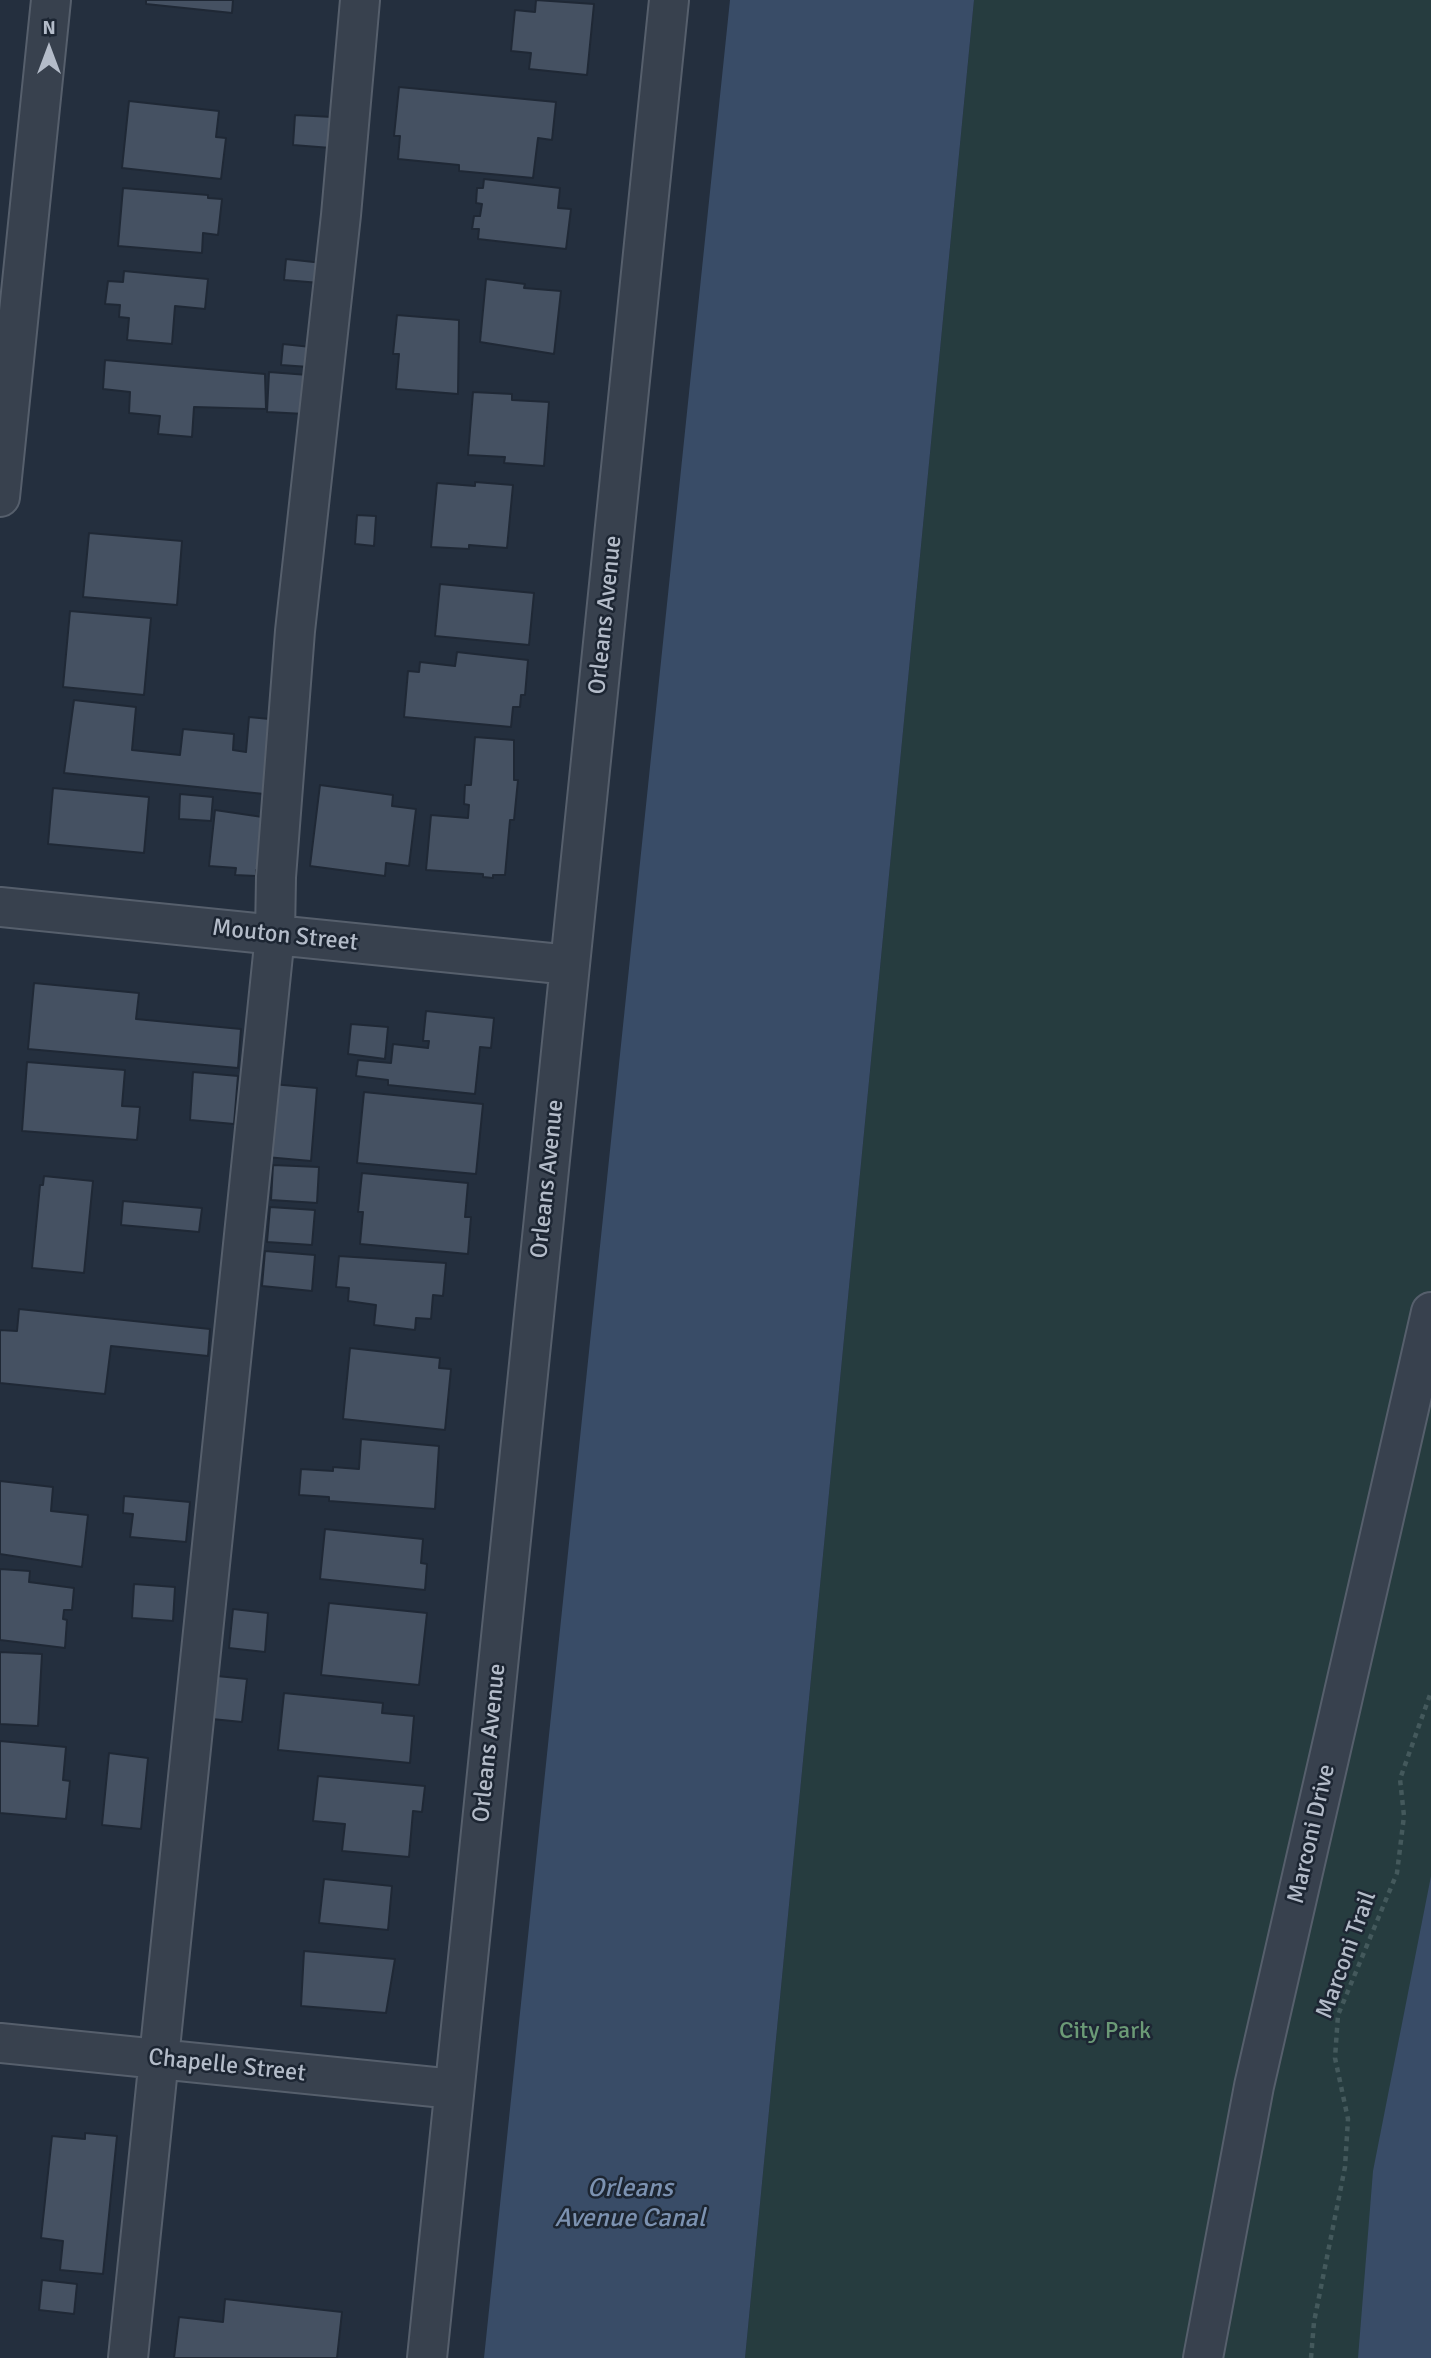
<!DOCTYPE html>
<html>
<head>
<meta charset="utf-8">
<style>
	body { margin:0 }
	#map { position:relative; width:1431px; height:2358px; overflow:hidden; background:#242f3e; font-family:Signika,sans-serif }
	canvas { display:block }
	.north { position:absolute; left:14px; top:14px; width:70px; height:70px; -webkit-text-stroke:5px #1d2633; paint-order:stroke; rotate:0deg; font-size:19px; font-weight:700; line-height:28px; text-align:center; color:#b4bcc9 }
	.north::after { content:''; display:block; margin:auto; width:24px; height:32px; background:#b4bcc9; clip-path:polygon(50% 0,100% 100%,50% 72%,0 100%) }
</style>
</head>
<body>
<div id="map">
<canvas width="1431" height="2358"></canvas>
<div class="north">N</div>
</div>
<script>
const c = document.querySelector('canvas').getContext('2d');
c.lineJoin = 'round';
function paint(path, color) { c.fillStyle = color; c.fill(path, 'evenodd'); }
const shape = rows => new Path2D(rows.map(r => 'M' + r).join(''));
function stroke(path, color, width, dash) { c.strokeStyle = color; c.lineWidth = width; c.lineCap = dash ? 'butt' : 'round'; c.setLineDash(dash || []); c.stroke(path); }
function drawText(font, color, halo, rows, align = 'center') {
  c.font = font + ' Signika,sans-serif'; c.lineWidth = 5; c.setLineDash([]); c.textBaseline = 'middle'; c.strokeStyle = halo; c.fillStyle = color; for (const [text, x, y, turn = 0] of rows) {
    c.save(); c.translate(x, y); c.rotate((+turn || 0) * Math.PI / 180); c.textAlign = isNaN(turn) ? turn : align; if (halo) c.strokeText(text, 0, 0); c.fillText(text, 0, 0); c.restore();
  }
}
const green = shape([
	[974,0,1431,0,1431,2358,745,2358]
]);
const water = shape([
	[730,0,974,0,745,2358,484,2358],
	[1431,1876,1431,2358,1358,2358,1373,2171]
]);
const building = shape([
	[146,0,233,0,232,13,146,4,146,0],
	[536,0,594,4,587,75,529,69,531,53,511,51,515,10,535,12,536,0],
	[399,87,556,102,552,140,538,138,533,178,459,171,459,165,398,159,400,136,394,136,399,87],
	[129,101,219,111,216,137,226,138,221,179,122,168,129,101],
	[295,115,332,117,331,148,293,145,295,115],
	[484,179,560,188,558,208,571,209,566,249,478,239,479,229,472,229,474,216,480,216,482,204,476,203,477,188,483,188,484,179],
	[123,188,208,195,208,198,222,199,218,235,203,233,202,253,118,246,123,188],
	[286,259,323,263,320,283,284,280,286,259],
	[124,271,208,279,205,309,175,306,172,344,127,340,129,318,119,317,120,305,105,304,108,281,123,282,124,271],
	[486,279,525,284,524,288,561,291,554,354,480,342,486,279],
	[397,315,459,320,458,394,396,389,399,354,393,354,397,315],
	[283,344,311,347,309,367,281,365,283,344],
	[105,360,265,374,266,409,194,407,192,437,158,434,160,416,129,413,130,392,103,389,105,360],
	[269,372,308,375,305,414,267,412,269,372],
	[473,392,512,394,512,400,549,402,544,466,504,463,505,457,468,455,473,392],
	[475,482,513,485,507,548,469,545,469,549,431,547,437,483,475,486,475,482],
	[357,515,376,516,374,546,355,544,357,515],
	[89,533,182,541,177,605,83,597,89,533],
	[440,584,534,593,529,645,435,636,440,584],
	[70,611,151,618,144,695,63,687,70,611],
	[457,652,528,660,525,695,521,695,520,707,513,707,511,727,404,717,408,671,419,672,420,662,455,666,457,652],
	[74,700,136,707,132,750,180,755,183,729,234,734,233,750,246,752,249,717,280,720,264,794,64,773,74,700],
	[475,737,514,740,514,780,518,780,514,820,510,820,505,875,493,875,493,878,483,877,483,874,426,870,431,815,468,818,469,805,464,804,465,785,471,785,475,737],
	[320,785,393,795,392,806,416,809,409,866,386,863,385,876,310,866,320,785],
	[53,788,149,797,144,853,48,844,53,788],
	[180,794,213,797,211,821,179,819,180,794],
	[215,810,269,818,264,871,256,870,256,876,235,875,236,868,209,866,215,810],
	[34,983,139,993,136,1019,241,1029,238,1068,28,1049,34,983],
	[426,1011,494,1018,491,1048,480,1047,475,1094,388,1085,388,1080,356,1076,358,1060,391,1063,393,1044,428,1048,429,1041,423,1041,426,1011],
	[351,1024,388,1027,385,1059,348,1054,351,1024],
	[27,1062,125,1070,122,1106,140,1107,137,1140,22,1131,27,1062],
	[193,1072,238,1076,234,1124,190,1120,193,1072],
	[272,1084,317,1088,311,1161,266,1157,272,1084],
	[364,1092,483,1104,476,1174,357,1163,364,1092],
	[273,1165,319,1167,317,1203,271,1200,273,1165],
	[362,1173,468,1183,465,1217,471,1217,468,1254,360,1244,363,1212,358,1212,362,1173],
	[44,1176,93,1181,84,1273,32,1268,40,1185,43,1185,44,1176],
	[123,1201,202,1208,199,1232,121,1225,123,1201],
	[270,1207,315,1210,312,1245,267,1242,270,1207],
	[265,1251,315,1255,312,1291,262,1286,265,1251],
	[339,1256,446,1263,443,1296,433,1295,431,1319,416,1318,415,1330,374,1325,376,1305,348,1301,349,1288,336,1287,339,1256],
	[19,1309,210,1329,208,1356,111,1346,105,1394,0,1383,0,1330,17,1331,19,1309],
	[350,1348,440,1358,439,1368,451,1369,445,1430,343,1419,350,1348],
	[361,1439,439,1446,435,1509,329,1501,329,1497,299,1495,301,1469,333,1471,333,1467,359,1469,361,1439],
	[0,1481,53,1487,51,1511,88,1515,82,1567,0,1554,0,1481],
	[124,1496,190,1502,186,1542,130,1537,133,1514,123,1513,124,1496],
	[325,1529,423,1539,421,1563,427,1564,425,1590,320,1579,325,1529],
	[0,1569,30,1571,29,1582,74,1588,72,1610,64,1610,63,1619,67,1620,65,1648,0,1640,0,1569],
	[134,1584,175,1587,173,1621,132,1618,134,1584],
	[329,1603,427,1613,419,1685,321,1675,329,1603],
	[233,1609,268,1613,265,1652,229,1648,233,1609],
	[0,1652,42,1654,38,1726,0,1724,0,1652],
	[207,1675,247,1679,242,1722,202,1718,207,1675],
	[284,1693,383,1703,382,1713,414,1716,410,1763,278,1750,284,1693],
	[0,1741,66,1747,63,1780,70,1781,66,1819,0,1813,0,1741],
	[109,1753,148,1758,141,1829,102,1825,109,1753],
	[318,1776,425,1786,422,1812,413,1811,409,1857,342,1851,345,1824,313,1821,318,1776],
	[324,1879,392,1886,388,1930,319,1923,324,1879],
	[304,1951,395,1959,386,2013,301,2006,304,1951],
	[85,2133,117,2136,103,2274,60,2270,63,2241,41,2238,52,2136,85,2139,85,2133],
	[42,2280,77,2284,74,2314,39,2310,42,2280],
	[225,2299,342,2312,337,2358,174,2358,179,2317,223,2322,225,2299]
]);
const path = shape([
	[1311,2358,1314,2322,1345,2167,1348,2119,1335,2058,1338,2015,1397,1873,1404,1816,1400,1779,1431,1692]
]);
const minor = shape([
	[0,497,51,0],
	[0,907,570,965],
	[0,2043,454,2089],
	[128,2358,275,935,276,877,295,631,341,215,360,0],
	[427,2358,669,0],
	[1203,2358,1254,2086,1431,1312]
]);
const streetNames = [
	["Orleans Avenue",606,615,-84],
	["Mouton Street",285,936,6],
	["Orleans Avenue",548,1179,-84],
	["Orleans Avenue",490,1743,-84],
	["Marconi Drive",1312,1834,-77],
	["Marconi Trail",1347,1955,-70],
	["Chapelle Street",227,2066,6]
];
const parkNames = [
	["City Park",1105,2032]
];
const waterNames = [
	["Orleans",630,2189],
	["Avenue Canal",630,2219]
];
paint(green, '#263c3f');
paint(water, '#394c67');
paint(building, '#455162');
stroke(building, '#1f2835', 2);
stroke(minor, '#565f6c', 42);
stroke(path, '#44595c', 4.5, [5, 5]);
stroke(minor, '#38414e', 38);
drawText('24px', '#b4bcc9', '#1d2633', streetNames);
drawText('24px', '#6b9a76', '#1d2633', parkNames);
drawText('italic 26px', '#7c92b1', '#1d2633', waterNames);
</script>
</body>
</html>
